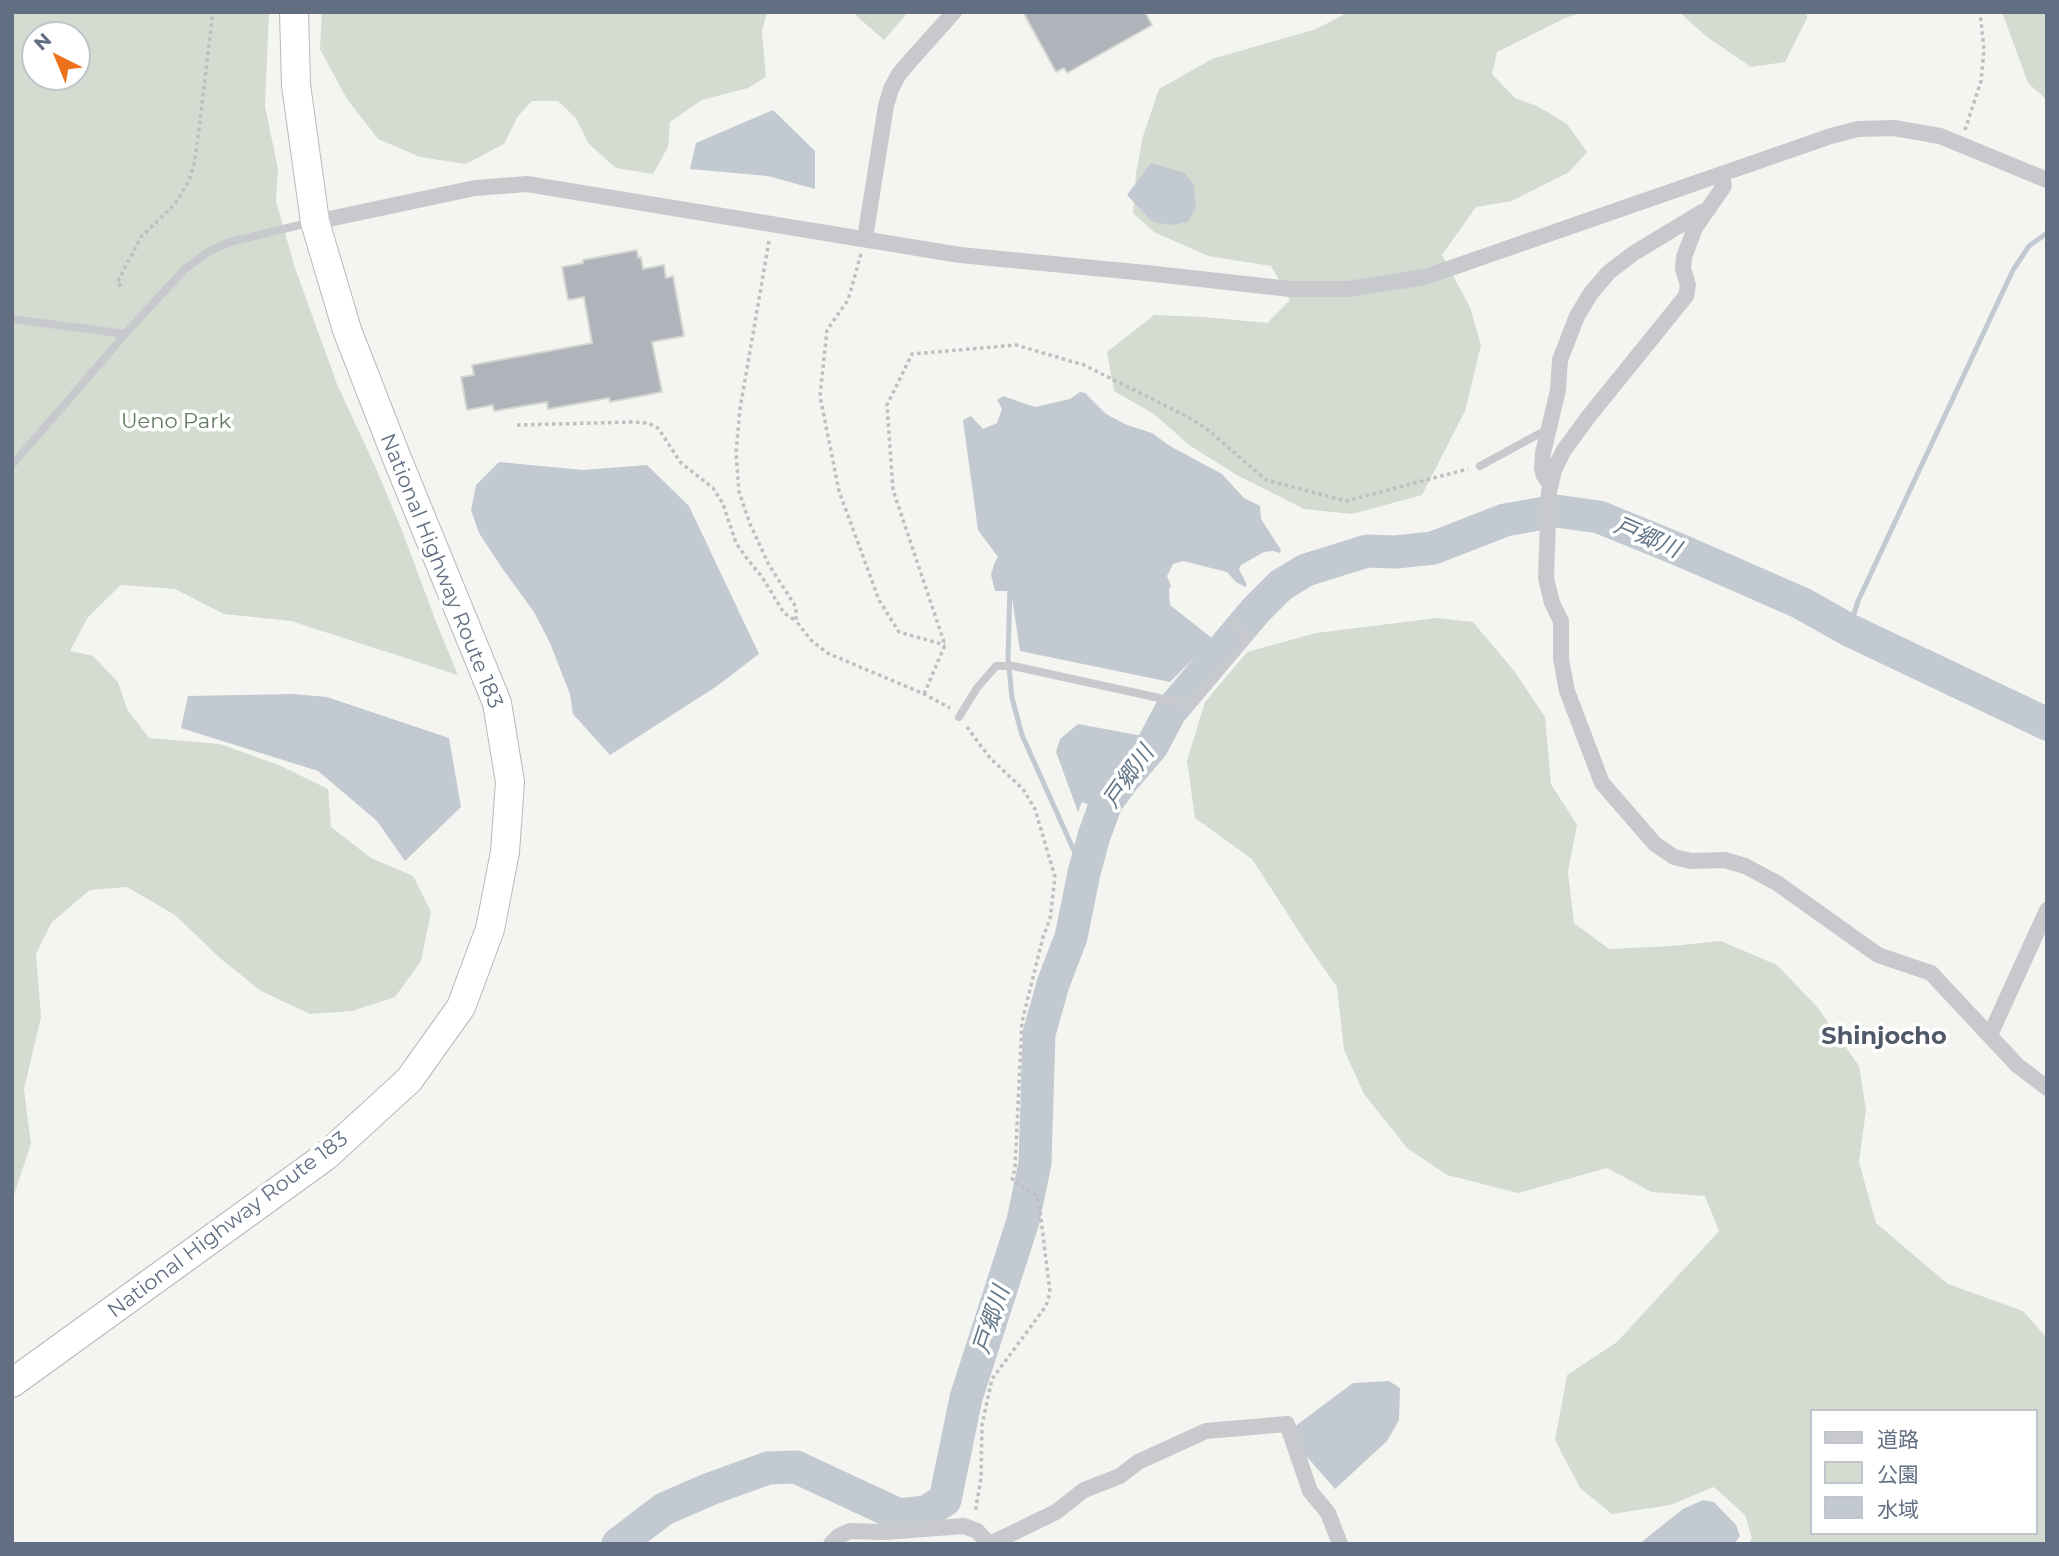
<!DOCTYPE html>
<html>
<head>
<meta charset="utf-8">
<style>
	body { margin:0 }
	#map { position:relative; width:2059px; height:1556px; overflow:hidden; background:#f4f5f1; font-family:Montserrat,"Noto Sans JP",sans-serif }
	canvas { display:block }
	.frame { position:absolute; inset:0; border:14px solid #626f83; pointer-events:none }
	.legend { position:absolute; left:1810px; top:1409px; width:228px; height:126px; box-sizing:border-box; background:#fff; border:2px solid #c0c5cd; margin:0; padding:9px 12px; list-style:none; font-size:21px; color:#626f83 }
	.legend li { display:flex; align-items:center; gap:14px; height:35px }
	.legend b { width:35px; border:2px solid #c0c5cd }
	.north { position:absolute; left:21px; top:21px; width:70px; height:70px; box-sizing:border-box; background:#fff; border:2px solid #c0c5cd; border-radius:50%; rotate:317deg; font-size:19px; font-weight:700; line-height:28px; text-align:center; color:#626f83 }
	.north::after { content:''; display:block; margin:auto; width:24px; height:32px; background:#ec711a; clip-path:polygon(50% 0,100% 100%,50% 72%,0 100%) }
</style>
</head>
<body>
<div id="map">
<canvas width="2059" height="1556"></canvas>
<div class="frame"></div>
<ul class="legend">
<li><b style="height:9px;background:#c7c9cd"></b>道路</li>
<li><b style="height:19px;background:#d4dcd1"></b>公園</li>
<li><b style="height:19px;background:#c2c9d1"></b>水域</li>
</ul>
<div class="north">N</div>
</div>
<script>
const c = document.querySelector('canvas').getContext('2d');
c.lineJoin = 'round';
function paint(path, color) { c.fillStyle = color; c.fill(path, 'evenodd'); }
const shape = rows => new Path2D(rows.map(r => 'M' + r).join(''));
function stroke(path, color, width, dash) { c.strokeStyle = color; c.lineWidth = width; c.lineCap = dash ? 'butt' : 'round'; c.setLineDash(dash || []); c.stroke(path); }
function drawText(font, color, halo, rows, align = 'center') {
  c.font = font + ' Montserrat,"Noto Sans JP",sans-serif'; c.lineWidth = 7; c.setLineDash([]); c.textBaseline = 'middle'; c.strokeStyle = halo; c.fillStyle = color; for (const [text, x, y, turn = 0] of rows) {
    c.save(); c.translate(x, y); c.rotate((+turn || 0) * Math.PI / 180); c.textAlign = isNaN(turn) ? turn : align; if (halo) c.strokeText(text, 0, 0); c.fillText(text, 0, 0); c.restore();
  }
}
const green = shape([
	[12,12,269,12,265,106,278,169,276,201,295,268,337,384,375,466,401,528,438,627,458,675,291,621,224,614,175,589,121,585,88,617,70,651,93,656,118,682,127,709,149,738,220,744,281,766,328,789,331,827,371,858,413,876,431,912,421,961,395,997,352,1011,310,1014,261,991,221,959,175,915,127,887,90,890,52,922,36,954,41,1017,24,1089,31,1144,12,1201],
	[35,35,77,35,77,77,35,77],
	[322,12,767,12,762,32,766,77,748,88,702,100,670,122,668,147,653,174,616,168,588,143,576,118,558,101,532,101,518,116,504,144,466,164,420,157,378,139,347,99,320,49],
	[852,12,908,12,884,40],
	[1349,12,1584,12,1565,18,1497,52,1492,74,1515,98,1539,107,1567,124,1587,152,1569,172,1512,201,1476,207,1442,255,1470,307,1481,345,1465,411,1422,495,1352,514,1304,509,1235,474,1189,445,1154,414,1114,391,1107,352,1154,315,1204,317,1267,323,1290,300,1271,266,1208,256,1154,232,1133,213,1136,174,1143,136,1159,89,1212,59,1316,29],
	[1679,12,1807,12,1807,18,1785,62,1751,67,1707,37],
	[2002,12,2047,12,2047,100,2028,83],
	[1437,618,1473,622,1515,672,1545,717,1551,784,1577,825,1568,872,1574,923,1609,949,1671,946,1721,941,1777,965,1818,1008,1859,1066,1866,1110,1859,1162,1876,1223,1948,1284,2023,1311,2047,1338,2047,1544,1749,1544,1752,1538,1745,1515,1714,1487,1670,1505,1612,1514,1580,1488,1555,1440,1567,1375,1617,1342,1719,1231,1705,1196,1652,1192,1607,1168,1518,1193,1447,1175,1407,1148,1364,1094,1344,1050,1337,987,1307,944,1252,859,1195,818,1187,761,1205,702,1247,652,1316,633],
	[1812,1411,2036,1411,2036,1533,1812,1533]
]);
const water = shape([
	[773,110,815,151,815,189,768,176,690,169,696,143],
	[1151,163,1185,173,1194,185,1196,208,1188,222,1171,225,1153,222,1127,195],
	[1080,392,1085,393,1106,414,1127,425,1152,433,1170,446,1222,474,1244,498,1260,506,1261,519,1281,550,1280,553,1273,551,1264,552,1241,565,1239,569,1247,585,1245,587,1236,582,1227,572,1183,561,1173,564,1167,576,1171,586,1169,589,1170,605,1213,639,1170,682,1020,651,1011,591,995,591,991,575,994,564,998,557,978,530,963,420,971,416,983,429,997,423,1002,409,997,400,1003,396,1035,407,1070,399],
	[499,462,583,470,647,465,689,506,759,654,717,686,610,755,573,714,570,694,550,643,534,612,502,568,479,533,471,510,476,485],
	[293,694,327,697,449,738,461,807,405,861,377,821,318,771,181,728,188,696],
	[1078,724,1143,736,1122,760,1115,775,1104,787,1090,817,1088,816,1091,806,1082,802,1078,812,1056,752,1060,739],
	[1389,1381,1400,1388,1399,1420,1387,1441,1335,1489,1288,1435,1298,1424,1353,1383],
	[1703,1500,1714,1502,1736,1525,1740,1536,1734,1544,1639,1544,1683,1509]
]);
const stream = shape([
	[1010,584,1008,658,1012,698,1022,735,1084,873],
	[1849,630,1858,601,2013,270,2029,246,2047,233]
]);
const river = shape([
	[618,1544,664,1509,710,1489,768,1468,796,1467,899,1515,926,1512,945,1500,966,1398,1023,1221,1035,1163,1039,1034,1053,984,1071,937,1084,873,1094,836,1106,803,1123,780,1152,746,1170,712,1256,610,1281,585,1306,570,1367,551,1396,552,1433,548,1505,520,1556,511,1599,517,1680,550,1801,603,1849,630,2047,724]
]);
const building = shape([
	[1023,12,1145,12,1152,25,1067,73,1064,68,1056,72,1023,12],
	[637,250,638,258,641,257,643,269,664,265,666,278,673,276,684,336,652,342,662,392,610,402,609,398,548,409,547,402,494,411,493,405,467,410,461,377,474,375,472,365,592,343,584,297,568,300,562,267,583,263,583,260,637,250]
]);
const path = shape([
	[1965,130,1981,81,1984,50,1980,12],
	[769,241,740,409,736,453,739,492,750,524,769,565,796,607,796,621,811,640,827,653,924,694,950,708],
	[861,254,848,300,827,330,820,396,839,491,879,600,899,632,945,645],
	[121,286,117,283,141,237,174,205,189,181,194,165,198,137,213,12],
	[517,425,632,422,648,423,658,428,681,463,713,488,723,504,736,543,748,560,762,577,784,613,796,621],
	[924,694,945,645,893,490,887,405,912,354,1016,345,1084,365,1188,417,1207,429,1266,480,1346,501,1468,469],
	[967,727,990,758,1023,789,1035,809,1055,877,1050,919,1043,937,1022,1022,1015,1168,1012,1181,1035,1194,1039,1203,1050,1292,1046,1306,992,1379,982,1425,981,1478,975,1513]
]);
const service = shape([
	[12,319,126,334],
	[12,465,134,324,185,269,208,252,230,242,312,222],
	[1480,466,1548,429],
	[959,717,977,688,996,666,1013,666,1191,705,1247,639,1233,623]
]);
const minor = shape([
	[1721,174,1724,186,1695,228,1684,257,1683,269,1688,285,1686,296,1589,416,1564,450,1554,470,1549,492,1546,578,1552,603,1561,621,1561,659,1567,691,1602,783,1655,844,1674,857,1691,861,1725,860,1745,866,1777,883,1878,955,1931,973,2017,1065,2047,1088],
	[315,222,475,188,527,184,960,255,1146,273,1290,289,1348,289,1425,277,1831,136,1858,129,1894,128,1940,136,2047,180],
	[865,238,886,106,891,89,899,74,911,60,954,12],
	[1550,484,1544,476,1542,468,1543,453,1558,390,1560,360,1577,316,1591,293,1609,272,1634,253,1702,212],
	[1990,1035,2047,910],
	[831,1544,839,1536,850,1531,885,1532,964,1526,977,1531,989,1544],
	[990,1544,1056,1512,1084,1490,1120,1476,1138,1462,1206,1431,1287,1424,1310,1491,1328,1513,1340,1544]
]);
const trunk = shape([
	[12,1383,326,1156,409,1080,461,1007,490,929,505,852,510,782,497,703,396,456,347,330,315,222,296,85,294,12]
]);
const parkNames = [
	["Ueno Park",176,422]
];
const streetNames = [
	["National Highway Route 183",441,571,68],
	["National Highway Route 183",228,1225,-37]
];
const waterNames = [
	["戸郷川",1647,538,23],
	["戸郷川",1129,777,-55],
	["戸郷川",992,1320,-72]
];
const quarterNames = [
	["Shinjocho",1884,1037]
];
paint(green, '#d4dcd1');
paint(water, '#c2c9d1');
stroke(stream, '#c2c9d1', 5);
stroke(river, '#c2c9d1', 33);
paint(building, '#afb4bb');
stroke(building, '#d6d6d3', 2);
stroke(trunk, '#b6b9bc', 30);
stroke(path, '#bebfc1', 3.5, [3.5, 3.5]);
stroke(service, '#c7c9cd', 8);
stroke(minor, '#c7c9cd', 16);
stroke(trunk, '#fff', 28);
drawText('21px', '#627a61', '#fff', parkNames);
drawText('21px', '#626f83', '#fff', streetNames);
drawText('italic 23px', '#637788', '#fff', waterNames);
drawText('bold 24px', '#505968', '#fff', quarterNames);
</script>
</body>
</html>
